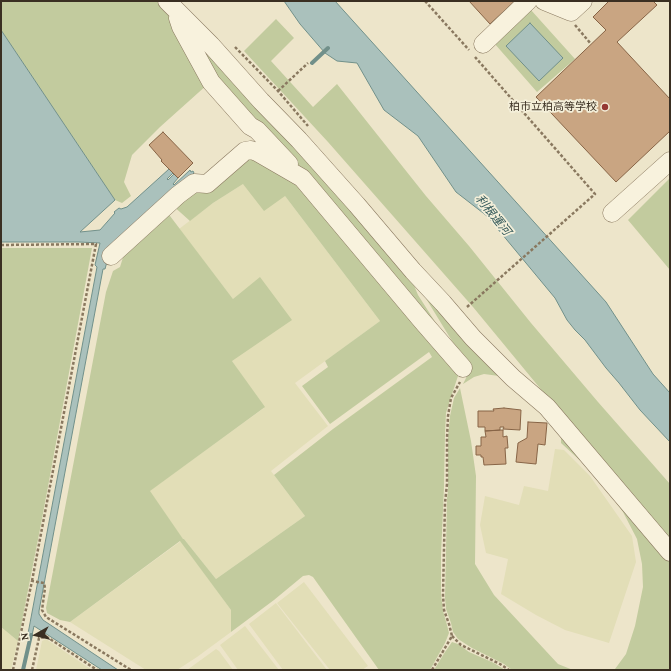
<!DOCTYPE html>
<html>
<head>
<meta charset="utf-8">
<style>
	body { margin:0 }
	#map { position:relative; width:671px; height:671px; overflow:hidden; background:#ede5ca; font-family:"Crimson Pro",serif }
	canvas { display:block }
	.frame { position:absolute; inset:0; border:2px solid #3a2f22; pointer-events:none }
	.north { position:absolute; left:16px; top:615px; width:40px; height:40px; -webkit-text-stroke:3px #f4efd9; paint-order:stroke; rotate:262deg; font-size:11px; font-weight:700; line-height:16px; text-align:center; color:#3a2f22 }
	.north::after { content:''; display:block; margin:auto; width:14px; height:18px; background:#3a2f22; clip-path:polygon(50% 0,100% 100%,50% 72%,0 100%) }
</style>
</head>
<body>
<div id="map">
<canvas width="671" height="671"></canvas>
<div class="frame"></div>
<div class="north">N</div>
</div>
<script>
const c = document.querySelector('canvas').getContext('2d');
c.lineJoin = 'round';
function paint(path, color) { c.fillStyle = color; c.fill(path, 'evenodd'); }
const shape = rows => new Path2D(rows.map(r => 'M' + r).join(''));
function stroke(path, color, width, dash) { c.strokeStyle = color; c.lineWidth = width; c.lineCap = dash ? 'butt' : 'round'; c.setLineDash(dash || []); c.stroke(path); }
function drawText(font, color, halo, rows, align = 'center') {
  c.font = font + ' "Crimson Pro","Noto Sans JP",serif'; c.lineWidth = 3.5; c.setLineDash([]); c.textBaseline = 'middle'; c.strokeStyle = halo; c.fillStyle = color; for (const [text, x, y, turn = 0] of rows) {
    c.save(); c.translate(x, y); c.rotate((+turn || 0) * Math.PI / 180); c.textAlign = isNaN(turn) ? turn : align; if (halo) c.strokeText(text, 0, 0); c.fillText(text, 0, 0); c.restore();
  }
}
const farmland = shape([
	[243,184,285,196,380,321,295,383,328,426,271,471,305,516,216,579,184,539,183,540,149,491,264,408,232,361,233,299,179,229,213,203],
	[555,449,564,450,590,476,632,536,636,562,609,643,565,630,536,615,501,594,508,559,486,553,480,525,485,496,519,505,524,486,548,491],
	[181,541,231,610,231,632,197,657,177,670,146,670,70,622],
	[304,582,368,666,362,670,330,670,277,603],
	[276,603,327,670,283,670,249,624],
	[245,626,279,670,238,670,228,656,220,645],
	[1,627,18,641,11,670,1,670],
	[46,639,92,670,36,670,42,641],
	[216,649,219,651,233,670,187,670]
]);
const green = shape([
	[1,1,162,1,208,84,160,127,132,155,124,182,131,196,122,203,115,200,1,30],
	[531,10,575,59,537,92,494,43],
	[276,19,294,38,271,61,313,107,337,84,426,196,469,246,531,323,598,402,670,484,670,544,561,415,539,387,473,307,328,142,244,51],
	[183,24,409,273,418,295,457,356,230,97],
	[246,153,300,180,459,373,451,397,446,413,445,435,444,487,441,555,441,594,443,611,447,625,449,633,445,643,430,670,379,670,313,577,309,575,303,576,274,600,231,632,231,610,180,541,70,622,60,620,47,613,46,608,106,292,113,271,120,267,125,251,167,212,233,299,260,277,292,320,232,361,265,407,150,491,183,539,184,539,216,579,305,516,274,475,333,429,432,357,429,352,330,424,302,386,328,367,325,361,380,321,285,196,264,211,243,184,213,203,190,221,171,204],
	[670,178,670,270,628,220],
	[1,248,92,248,42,519,18,641,1,627],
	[422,292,499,376,484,374,474,377,463,384,466,378,467,373,460,354],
	[460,388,471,441,476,476,475,564,494,595,558,664,573,670,512,670,504,664,472,648,458,639,453,632,451,623,446,609,445,598,447,498,448,491,448,436,450,416,454,398],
	[563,433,670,558,670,670,611,670,615,669,626,654,635,626,643,587,642,564,637,539,623,512,597,476,561,443,561,438],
	[452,642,458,644,469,652,494,663,505,670,434,670,445,652]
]);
const water = shape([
	[284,1,335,1,606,302,653,374,670,393,670,442,640,410,619,383,606,368,585,340,575,330,567,320,555,298,487,216,456,192,418,136,384,110,357,63,337,61,325,53,300,24,284,1],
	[530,23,563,58,539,81,506,46,530,23],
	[1,30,115,200,80,232,100,230,115,213,114,212,119,208,121,209,127,207,169,169,173,173,167,179,168,180,174,174,178,178,173,184,174,185,190,170,191,172,193,171,194,173,108,258,105,269,103,269,39,611,39,614,43,620,118,670,102,670,34,626,31,640,27,639,97,267,95,265,100,243,79,242,1,242,1,30]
]);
const stream = shape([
	[312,63,328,48],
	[23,670,31,635]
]);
const building = shape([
	[469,1,515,1,490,24,469,1],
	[609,1,653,1,657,5,617,42,670,99,670,131,616,182,536,97,606,30,593,17,609,1],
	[163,132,193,163,178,178,161,161,162,160,149,145,163,132],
	[504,408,521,410,520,430,503,429,504,427,500,427,500,430,485,431,485,427,478,427,478,411,494,411,493,409,504,408],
	[528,422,547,423,545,445,538,444,536,464,516,462,518,443,527,438,528,422],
	[503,430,503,437,507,436,508,448,505,448,506,464,484,465,483,457,481,457,481,455,476,455,476,446,481,446,481,437,486,437,485,431,503,430]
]);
const path = shape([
	[425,1,469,50],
	[575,25,591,44],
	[235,47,278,91,308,126],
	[278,91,308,63],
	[1,245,96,244,32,581],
	[467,307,595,194,475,57],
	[452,636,461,645,500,664,509,670],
	[13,670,32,581,44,583,45,588,42,610,46,617,131,670],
	[32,670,39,638,47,637,97,670],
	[432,670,452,636,449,624,444,610,443,595,445,503,447,484,447,438,448,416,451,398,460,382]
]);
const minor = shape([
	[167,1,211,45,261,101,299,140,357,205,413,271,443,303,473,338,513,378,547,407,670,552],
	[544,1,571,12,583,1],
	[178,18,181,27,211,82,250,126,257,130,289,164],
	[483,44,528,1],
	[612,213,670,161],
	[111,256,178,195,194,183,207,184,245,151,251,150,257,152,302,178,422,321,463,368]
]);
const markers = [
	[605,107,4,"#953832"]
];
const poiNames = [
	["柏市立柏高等学校",597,107]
];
const waterNames = [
	["利根運河",493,215,51]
];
paint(farmland, '#e2deb7');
paint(green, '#c2cb9e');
paint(water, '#aac1bc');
stroke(water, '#71908a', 1);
stroke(stream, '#71908a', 4);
paint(building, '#c9a582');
stroke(building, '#876446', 1);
stroke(minor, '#89785f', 19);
stroke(path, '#89785f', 2.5, [3, 2]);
stroke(minor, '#f8f2dd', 18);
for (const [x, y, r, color] of markers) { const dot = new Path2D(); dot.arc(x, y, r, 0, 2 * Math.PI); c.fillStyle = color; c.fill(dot); stroke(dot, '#f4efd9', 1.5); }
drawText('11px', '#3a2f22', '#f4efd9', poiNames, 'right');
drawText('italic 12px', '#325859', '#f4efd9', waterNames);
</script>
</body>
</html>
